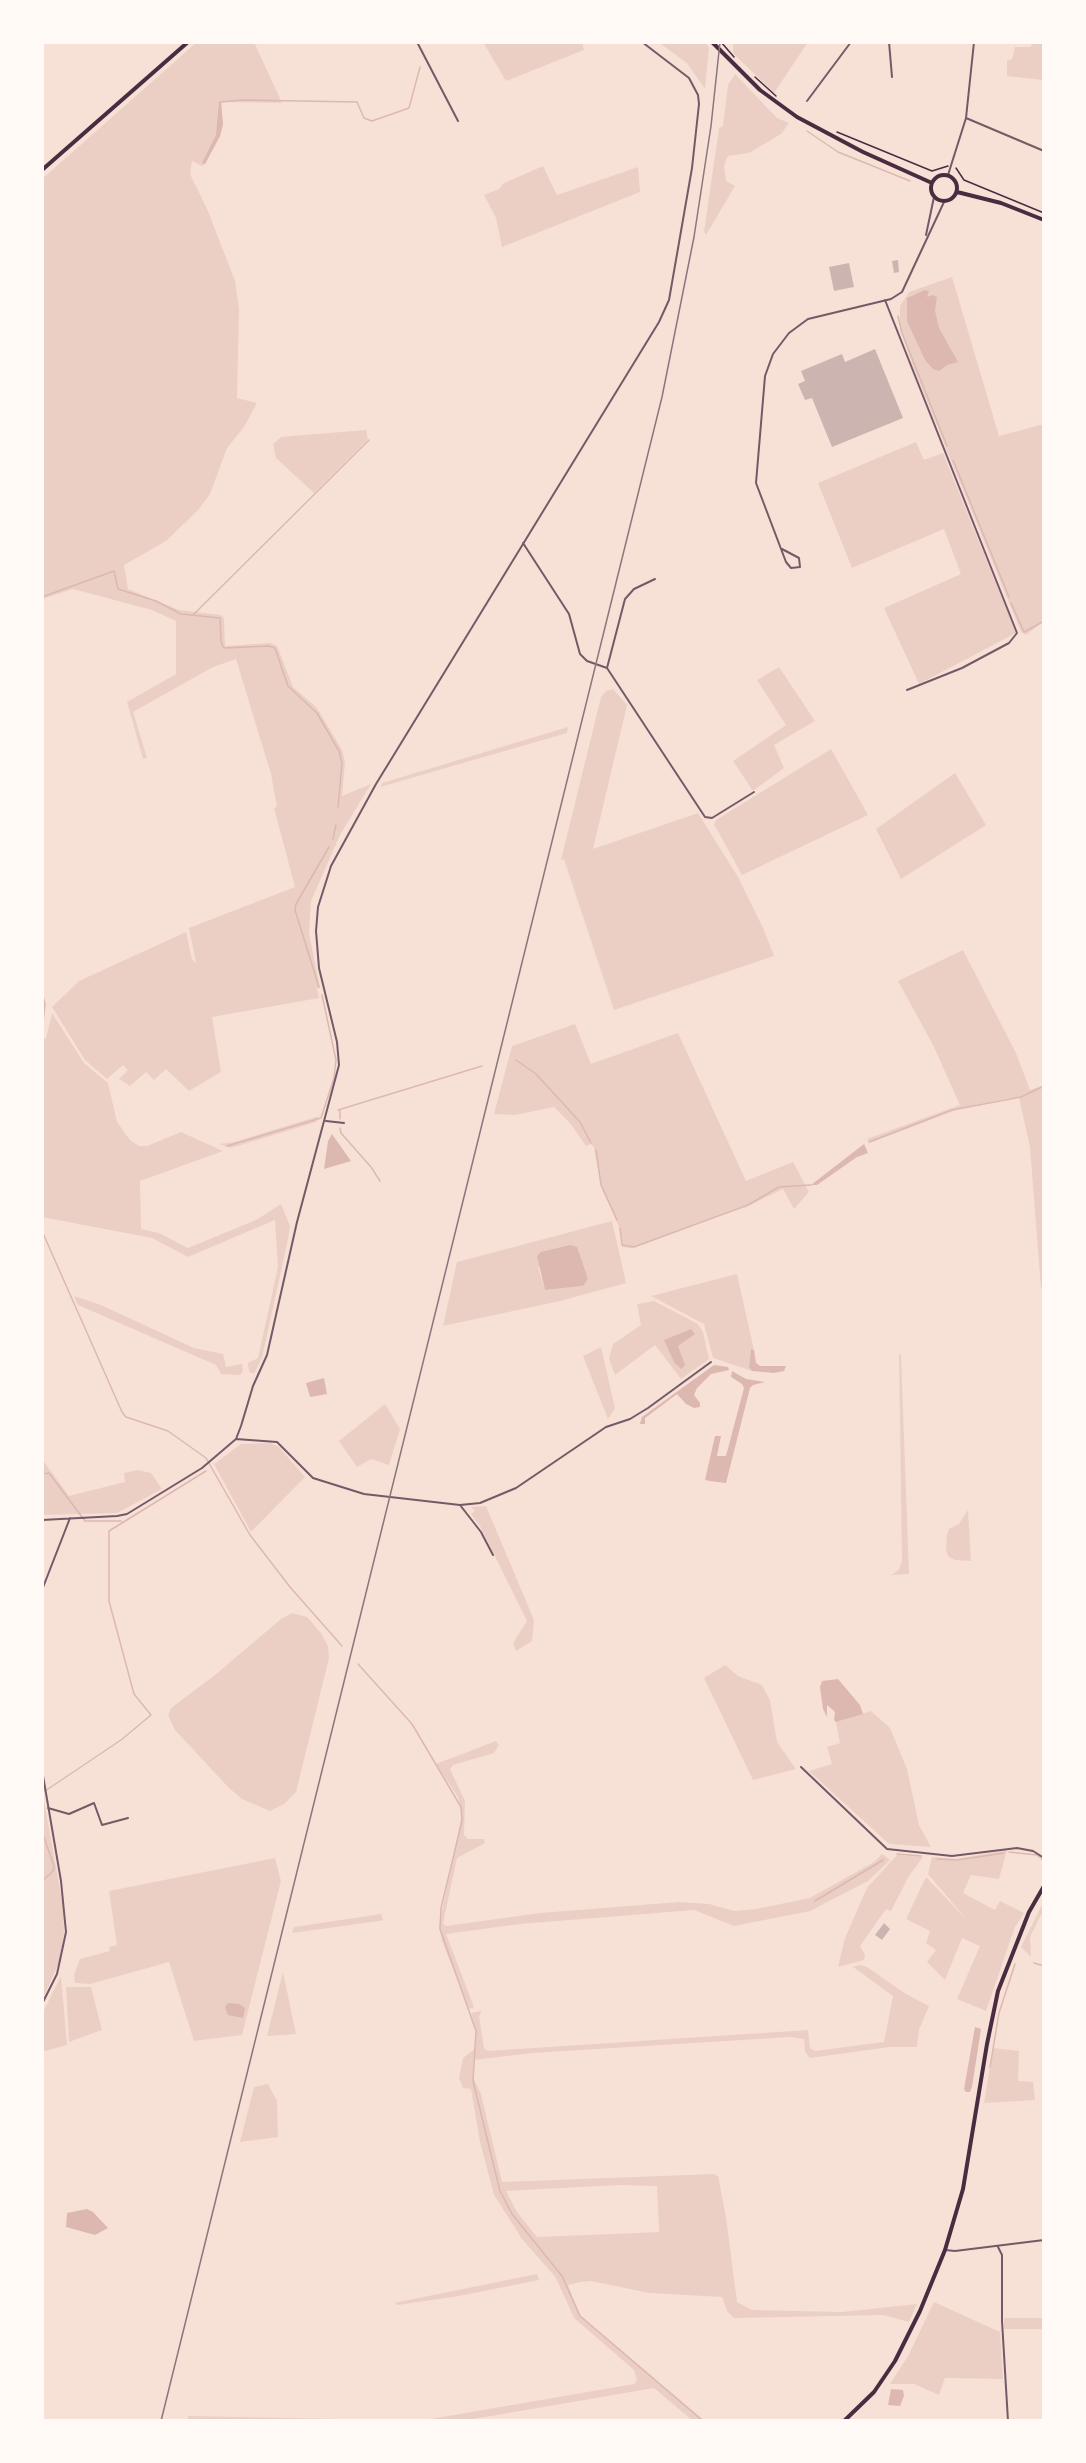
<!DOCTYPE html>
<html>
<head>
<meta charset="utf-8">
<style>
	body { margin:0 }
	#map { position:relative; width:1086px; height:2463px; overflow:hidden; background:#f7e1d7; font-family:Manrope,sans-serif }
	canvas { display:block }
	.frame { position:absolute; inset:0; border:44px solid #fffaf5; pointer-events:none }
</style>
</head>
<body>
<div id="map">
<canvas width="1086" height="2463"></canvas>
<div class="frame"></div>
</div>
<script>
const c = document.querySelector('canvas').getContext('2d');
c.lineJoin = 'round';
function paint(path, color) { c.fillStyle = color; c.fill(path, 'evenodd'); }
const shape = rows => new Path2D(rows.map(r => 'M' + r).join(''));
function stroke(path, color, width, dash) { c.strokeStyle = color; c.lineWidth = width; c.lineCap = dash ? 'butt' : 'round'; c.setLineDash(dash || []); c.stroke(path); }
const green = shape([
	[197,42,254,42,282,103,221,102,223,124,220,136,205,164,202,166,192,161,190,174,208,211,235,281,239,309,237,398,257,403,244,427,227,448,210,494,198,510,166,541,124,565,128,589,179,610,221,615,224,619,225,646,270,643,277,646,293,687,317,708,342,750,345,762,342,796,371,784,340,835,311,901,309,933,320,988,317,989,319,998,212,1017,221,1072,189,1091,166,1069,154,1080,146,1072,130,1086,119,1079,128,1070,123,1065,107,1079,85,1060,52,1007,79,981,186,932,192,959,196,963,189,928,295,887,274,808,277,807,271,774,236,659,213,667,133,712,147,758,143,759,127,702,176,674,176,621,152,610,73,589,42,599,42,179],
	[483,42,582,42,584,50,506,81],
	[658,42,704,42,709,47,705,89,687,63],
	[733,42,808,42,774,93,733,53],
	[1032,42,1044,42,1044,91,1043,80,1007,76,1007,61,1012,59,1015,47,1031,47],
	[735,74,777,118,789,123,781,134,749,153,728,156,724,166,726,181,735,186,706,235,704,232,719,128,723,126,728,85],
	[543,166,557,195,638,167,640,192,502,247,496,218,484,195,499,189,504,183],
	[952,277,999,436,1044,424,1044,621,1026,635,1021,632,915,372,900,329,900,306,909,292],
	[366,430,368,439,314,493,276,458,273,444,281,437],
	[916,442,924,460,943,453,1016,633,919,684,884,608,961,574,944,529,852,568,818,483],
	[779,667,815,721,774,745,784,768,753,791,733,761,786,725,757,680],
	[613,689,627,705,593,849,698,813,738,877,764,930,774,956,614,1010,564,859,561,860,601,697,606,691],
	[568,727,567,733,380,787,382,783],
	[831,749,868,815,742,875,714,824,716,820],
	[955,773,986,825,901,879,876,829],
	[963,950,1016,1053,1030,1090,1044,1085,1044,1288,1041,1289,1030,1147,1019,1098,1009,1098,961,1108,870,1143,867,1139,960,1105,933,1045,898,981],
	[52,1013,84,1063,108,1083,117,1122,130,1140,139,1146,147,1146,181,1132,223,1151,140,1181,141,1229,159,1233,188,1248,256,1220,281,1204,290,1226,288,1239,262,1358,254,1374,249,1372,248,1363,258,1358,278,1267,275,1220,188,1257,152,1238,42,1217,42,1040,46,1038],
	[575,1024,591,1064,678,1033,746,1181,793,1162,809,1192,794,1209,783,1189,744,1208,743,1206,631,1248,622,1247,620,1229,601,1187,594,1147,591,1144,586,1146,570,1123,554,1107,515,1115,494,1114,512,1046],
	[319,1116,316,1122,231,1148,219,1144,234,1142],
	[612,1221,626,1283,560,1301,443,1326,457,1262],
	[538,1267,584,1268,588,1279,583,1286,545,1290],
	[737,1274,754,1350,751,1349,749,1367,752,1371,713,1358,704,1324,651,1296],
	[74,1296,101,1305,194,1348,223,1354,226,1367,242,1364,243,1371,240,1375,221,1374,216,1365,78,1305],
	[654,1301,698,1324,703,1332,709,1359,681,1379,655,1345,615,1375,609,1359,613,1344,641,1325,637,1304],
	[601,1347,615,1408,608,1419,583,1356],
	[901,1354,909,1574,891,1575,899,1570,902,1561,899,1355],
	[385,1404,400,1429,389,1465,371,1459,357,1467,339,1441],
	[270,1443,279,1447,305,1477,251,1532,214,1464,241,1444],
	[42,1459,69,1496,125,1482,124,1473,138,1470,151,1473,162,1489,117,1513,42,1515],
	[486,1506,534,1620,532,1641,516,1651,513,1643,527,1621,480,1526,471,1514,475,1511,471,1507],
	[968,1510,971,1561,955,1560,949,1557,946,1551,947,1535,949,1529,959,1524],
	[292,1613,307,1617,321,1633,328,1646,329,1658,296,1792,284,1804,270,1811,242,1799,229,1788,175,1730,168,1715,171,1708,215,1675,281,1619],
	[725,1665,738,1676,762,1685,770,1700,777,1742,796,1769,753,1780,704,1678],
	[871,1711,890,1728,907,1769,919,1825,931,1847,889,1844,809,1771,832,1764,827,1747,840,1743,836,1722],
	[496,1741,499,1745,494,1753,453,1765,450,1769,465,1801,464,1835,468,1839,484,1839,485,1843,457,1858,443,1923,446,1926,540,1913,679,1902,709,1904,734,1911,756,1909,810,1898,874,1862,882,1854,890,1860,868,1881,810,1911,734,1926,694,1910,520,1924,446,1934,474,2007,469,2009,442,1941,439,1925,462,1813,458,1797,436,1764],
	[42,1789,63,1907,64,1932,60,1960,42,2001],
	[1007,1850,999,1879,971,1875,963,1893,995,1910,1000,1901,1024,1913,1015,1927,986,2011,957,1999,980,1946,962,1938,945,1980,927,1962,936,1950,926,1943,930,1931,906,1919,926,1877,968,1921,928,1874,932,1857,956,1859],
	[897,1855,923,1857,909,1876,891,1911,886,1909,860,1946,865,1955,864,1960,838,1967,845,1938,867,1888],
	[275,1858,281,1881,242,2035,194,2041,169,1962,90,1984,75,1983,74,1975,80,1959,110,1951,109,1947,117,1945,109,1891],
	[1044,1901,1044,1909,1030,1937,1031,1957,1021,1947],
	[381,1914,383,1920,379,1921,292,1933,294,1927],
	[860,1965,867,1967,906,1994,929,2006,919,2030,917,2047,890,2047,810,2058,805,2052,804,2039,791,2037,532,2053,474,2060,474,2079,481,2094,502,2182,714,2174,718,2176,726,2217,737,2302,752,2310,842,2312,917,2304,909,2322,883,2315,734,2318,727,2311,722,2297,649,2293,591,2281,580,2282,568,2285,580,2315,705,2421,693,2421,654,2388,462,2421,419,2421,634,2384,637,2380,634,2370,574,2318,556,2278,522,2239,494,2195,480,2142,471,2089,463,2088,459,2078,463,2058,476,2048,476,2032,471,2013,482,2011,479,2016,484,2048,488,2051,808,2030,810,2048,815,2051,884,2042,893,1996,853,1967],
	[619,2185,657,2186,659,2232,537,2237,517,2212,506,2191],
	[283,1972,296,2034,267,2036],
	[61,1976,67,2045,42,2052,42,2014],
	[66,1987,91,1987,102,2030,69,2042],
	[993,2048,1019,2051,1018,2081,1033,2082,1035,2100,984,2103],
	[268,2084,277,2101,278,2137,240,2142,254,2087],
	[537,2274,539,2280,459,2296,398,2305,394,2303],
	[934,2302,1000,2332,1003,2379,945,2378,939,2395,914,2384,890,2384,908,2356],
	[1004,2318,1044,2318,1044,2329,1004,2329],
	[188,2416,339,2419,339,2421,188,2421]
]);
const water = shape([
	[219,102,221,102,223,124,220,136,205,164,202,163,216,135],
	[925,290,929,291,927,297,933,295,937,297,935,311,939,328,958,362,947,365,939,371,933,369,925,360,907,321,907,298],
	[332,1134,351,1161,324,1169,328,1141],
	[864,1144,868,1153,857,1157,817,1185,811,1185],
	[570,1245,577,1247,588,1279,583,1286,545,1290,537,1256,541,1252],
	[691,1329,695,1334,678,1346,685,1365,681,1369,674,1362,664,1340],
	[751,1349,754,1350,756,1363,760,1366,786,1366,784,1371,774,1373,752,1371,749,1367],
	[714,1365,728,1367,729,1370,711,1374,697,1388,694,1395,700,1403,700,1407,694,1408,686,1404,677,1394,645,1418,645,1424,640,1424,642,1417],
	[732,1371,746,1379,765,1382,753,1385,750,1388,726,1483,710,1481,705,1480,715,1436,721,1436,717,1456,726,1456,744,1388,742,1384,731,1377],
	[324,1378,327,1394,310,1397,306,1383],
	[838,1679,860,1705,863,1714,836,1722,834,1720,835,1712,827,1705,827,1717,823,1709,820,1687,822,1681],
	[228,2003,239,2004,245,2008,243,2018,228,2015,225,2007],
	[975,2027,981,2029,972,2087,970,2092,966,2092,964,2089],
	[87,2209,93,2212,108,2228,95,2235,66,2227,67,2213],
	[891,2389,903,2390,904,2396,900,2406,888,2405]
]);
const stream = shape([
	[220,102,243,100,357,102,364,118,372,121,409,108,420,67],
	[807,131,838,152,910,181],
	[898,316,902,333,947,446],
	[953,460,1009,597],
	[42,597,114,571,118,589,156,601,181,614,220,618,221,642,224,648,269,646,275,648,288,686,317,713,339,751,342,763,338,807],
	[1011,603,1024,632,1044,621],
	[193,615,369,440],
	[333,839,336,825],
	[319,987,295,910,296,904,329,847],
	[42,992,45,1004,42,1032],
	[516,1060,536,1074,580,1122,591,1143],
	[338,1110,482,1066],
	[340,1119,340,1111],
	[340,1128,341,1133,371,1167,380,1181],
	[869,1142,952,1110,1021,1097,1044,1086],
	[227,1146,321,1118,334,1078,336,1060,322,995],
	[596,1150,601,1185,617,1220],
	[620,1228,622,1245,634,1247,748,1205,779,1187,811,1185],
	[42,1231,122,1412,126,1417,168,1431,206,1458,250,1535,290,1587,342,1646],
	[42,1474,49,1473,85,1521,121,1521],
	[358,1664,412,1724,461,1807,462,1821,441,1908,440,1929,476,2031,473,2081,500,2191,512,2214,562,2276,580,2316,703,2421],
	[42,1793,121,1740,151,1715,134,1694,109,1601,109,1531,206,1471],
	[42,1832,54,1866,53,1871,42,1881],
	[1009,1852,1037,1855,1044,1861],
	[897,1854,921,1856],
	[937,1859,957,1860,1004,1853],
	[815,1901,883,1860],
	[1034,1963,1044,1966],
	[990,2067,999,2013,1015,1964]
]);
const building = shape([
	[898,260,899,272,894,273,892,261],
	[849,263,854,287,834,291,829,267],
	[875,349,903,418,832,447,812,398,805,400,798,384,805,381,801,371,842,354,845,362],
	[884,1923,890,1929,882,1940,875,1935]
]);
const path = shape([
	[721,42,734,57],
	[755,77,776,96],
	[837,132,932,171,948,166],
	[956,168,964,180,1044,213]
]);
const minor = shape([
	[417,42,458,121],
	[889,42,892,77],
	[807,101,851,42],
	[966,118,1044,151],
	[948,175,966,118,974,42],
	[926,235,934,197],
	[885,300,1017,633,1009,643,962,668,907,690],
	[523,543,569,614,580,654,587,661,607,668,625,599,634,589,655,579],
	[782,549,799,558,800,567,791,568,786,562,756,483,765,376,773,354,789,333,808,319,891,299,902,292,944,202],
	[607,668,705,817,712,818,754,792],
	[326,1121,344,1123],
	[236,1439,277,1442,313,1478,364,1494,460,1505,480,1503,516,1488,606,1427,630,1419,648,1408,711,1362],
	[460,1505,481,1532,493,1555],
	[42,1520,117,1516,127,1514,202,1468,236,1439,241,1426,253,1386,267,1355,297,1222,339,1065,337,1042,319,968,316,931,318,907,331,866,376,784,659,322,669,300,692,168,699,104,698,95,689,78,642,42],
	[42,1590,70,1518],
	[801,1767,887,1849,952,1856,1017,1848,1033,1851,1044,1858],
	[42,1770,61,1881,66,1932,57,1974,42,2004],
	[48,1808,69,1814,94,1803,102,1825,128,1818],
	[998,2247,1002,2255,1002,2321,1008,2421],
	[945,2250,955,2251,1044,2240]
]);
const secondary = shape([
	[712,42,760,90,797,117,863,152,932,183],
	[42,170,188,42],
	'931 188a13 13 0 1 1 26 0a13 13 0 1 1-26 0Z',
	[957,192,1001,203,1044,220],
	[844,2421,874,2392,895,2361,920,2311,945,2250,963,2189,987,2044,998,1991,1029,1912,1044,1886]
]);
const rail = shape([
	[161,2421,662,397,694,237,711,126,720,42]
]);
paint(green, '#ebcfc5');
paint(water, '#dcb8b0');
stroke(stream, '#dcb8b0', 1.5);
paint(building, '#ccb4b1');
stroke(path, '#4a2c40', 1.5);
stroke(minor, '#755966', 2);
stroke(secondary, '#4a2c40', 4);
stroke(rail, '#8f747c', 1.5);
</script>
</body>
</html>
